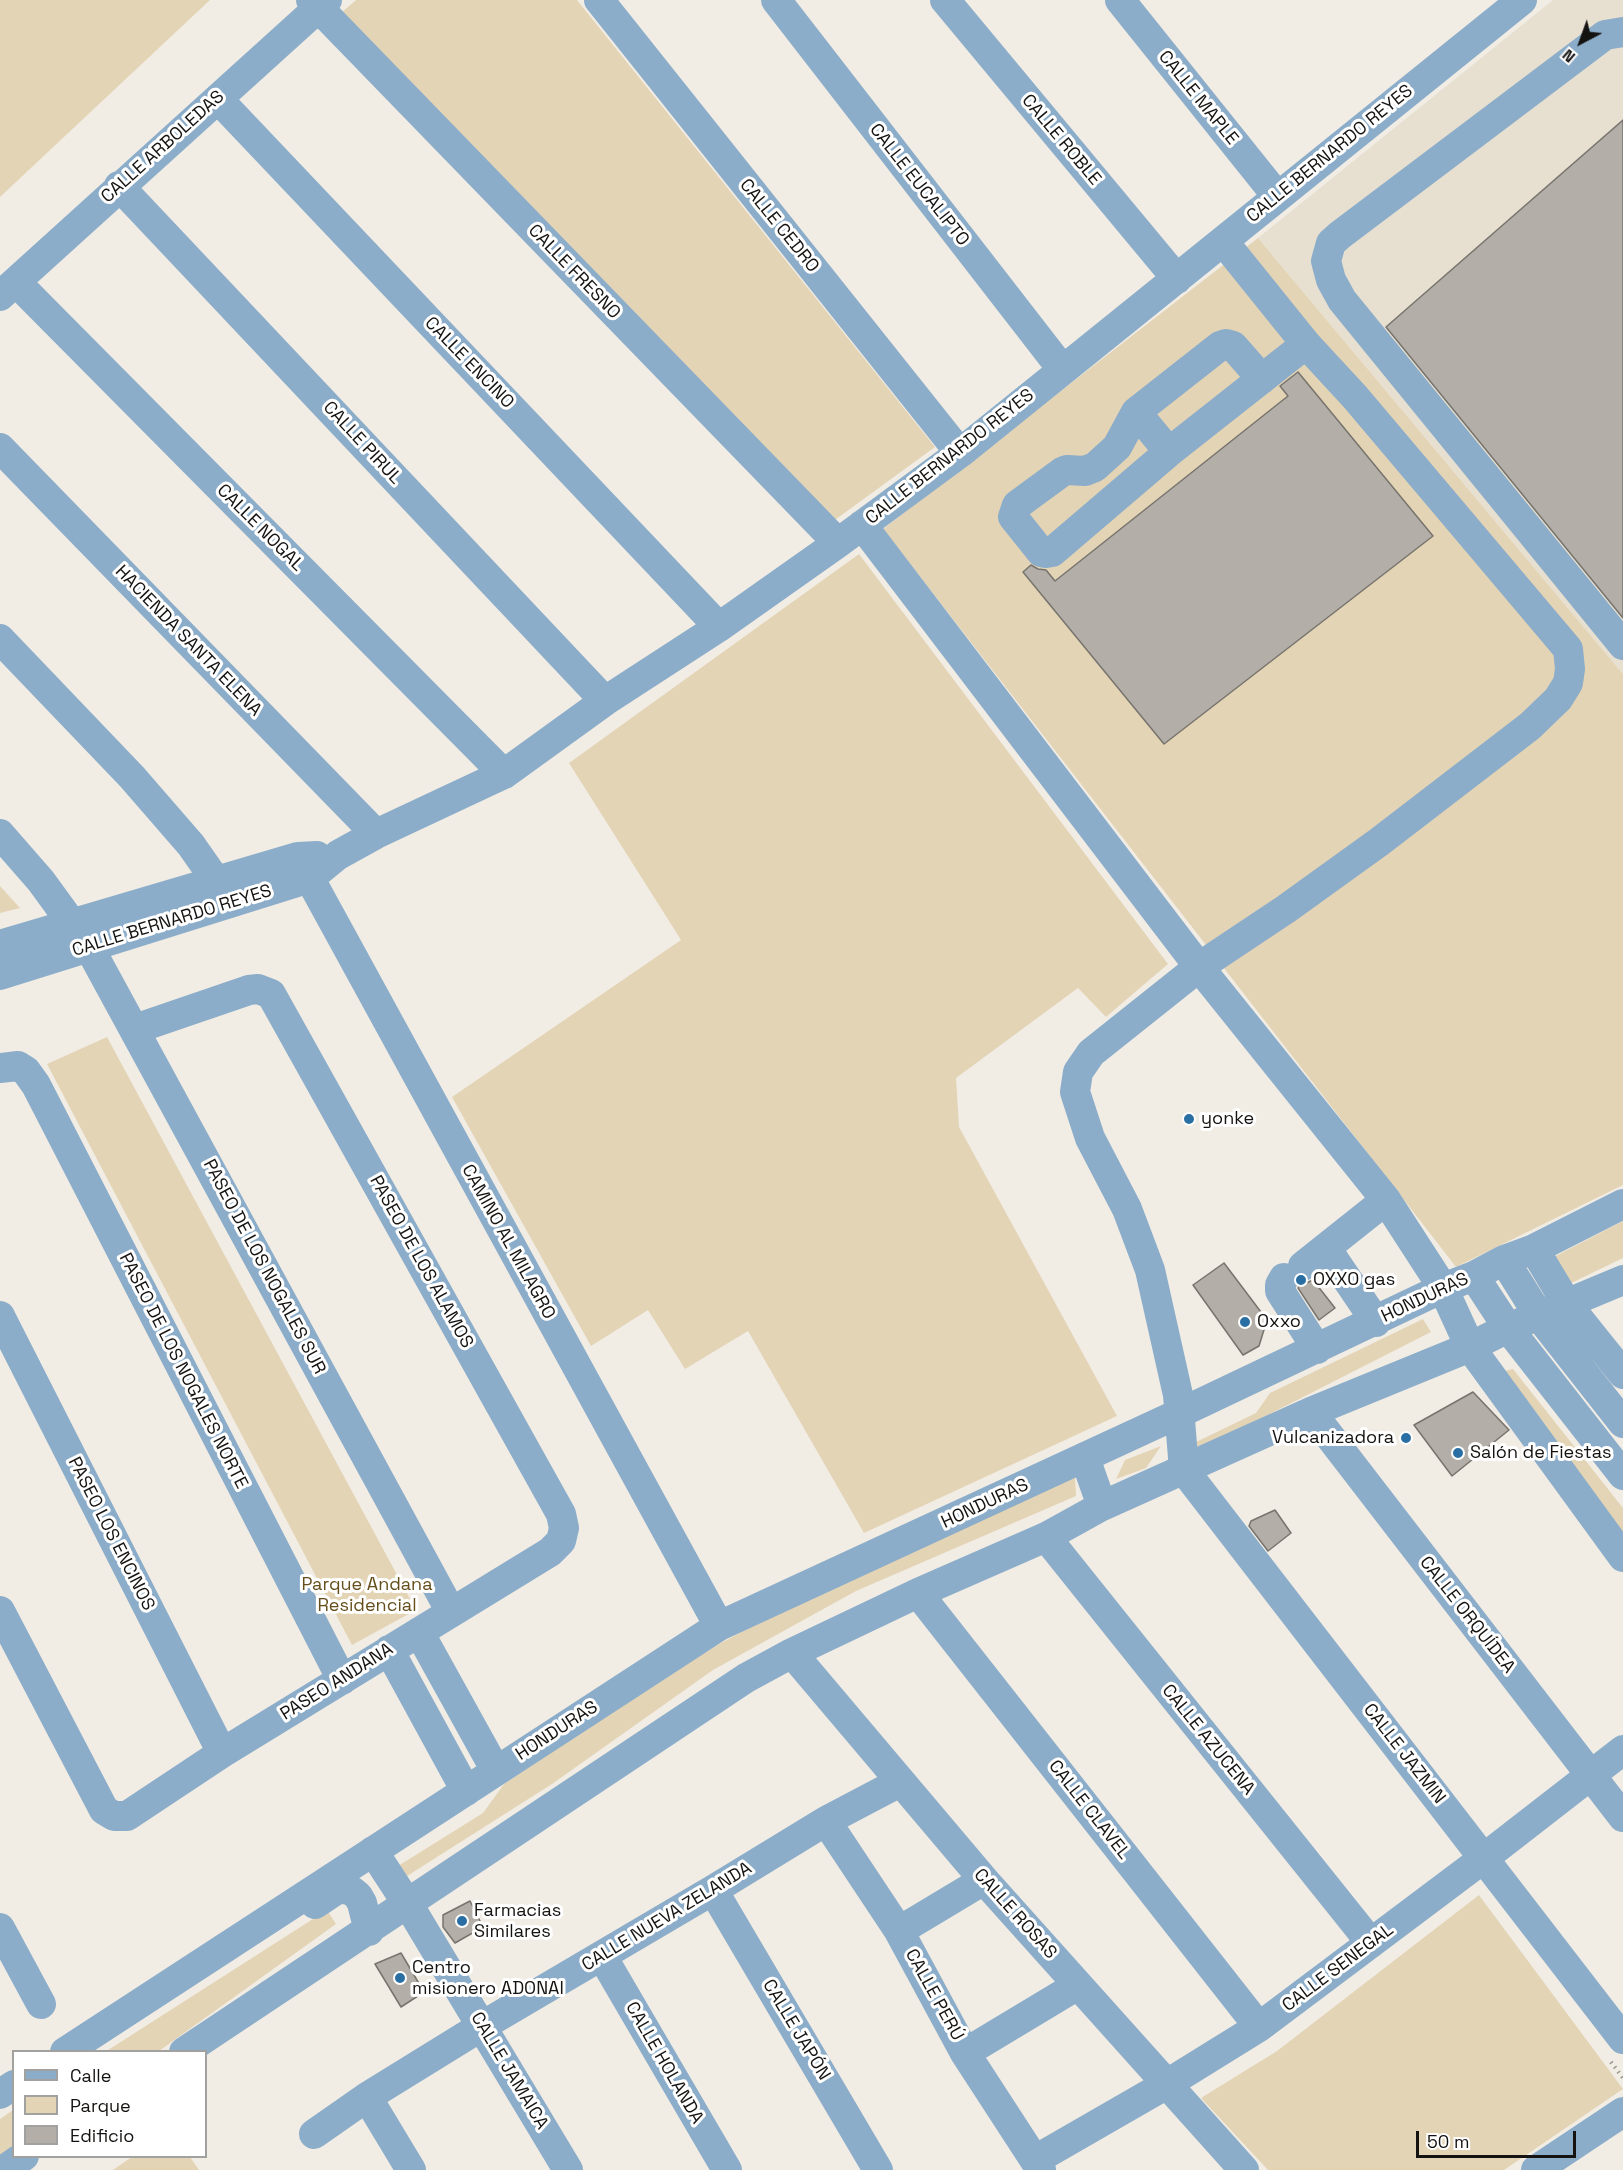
<!DOCTYPE html>
<html>
<head>
<meta charset="utf-8">
<style>
	body { margin:0 }
	#map { position:relative; width:1623px; height:2170px; overflow:hidden; background:#f1ede5; font-family:"Space Grotesk",sans-serif }
	canvas { display:block }
	.legend { position:absolute; left:12px; top:2050px; width:195px; height:108px; box-sizing:border-box; background:#fff; border:2px solid #a1a1a0; margin:0; padding:8px 10px; list-style:none; font-size:18px; color:#151311 }
	.legend li { display:flex; align-items:center; gap:12px; height:30px }
	.legend b { width:30px; border:2px solid #a1a1a0 }
	.north { position:absolute; left:1551px; top:12px; width:60px; height:60px; -webkit-text-stroke:4px #fff; paint-order:stroke; rotate:221deg; font-size:16px; font-weight:700; line-height:24px; text-align:center; color:#151311 }
	.north::after { content:''; display:block; margin:auto; width:21px; height:27px; background:#151311; clip-path:polygon(50% 0,100% 100%,50% 72%,0 100%) }
	.scale { position:absolute; left:1416px; top:2131px; width:160px; height:27px; box-sizing:border-box; border:3px solid #151311; border-top:0; padding-left:8px; font-size:18px; line-height:21px; white-space:nowrap; color:#151311; -webkit-text-stroke:4px #fff; paint-order:stroke }
</style>
</head>
<body>
<div id="map">
<canvas width="1623" height="2170"></canvas>
<ul class="legend">
<li><b style="height:8px;background:#8cadc9"></b>Calle</li>
<li><b style="height:16px;background:#e4d4b6"></b>Parque</li>
<li><b style="height:16px;background:#b3afa8"></b>Edificio</li>
</ul>
<div class="north">N</div>
<div class="scale">50 m</div>
</div>
<script>
const c = document.querySelector('canvas').getContext('2d');
c.lineJoin = 'round';
function paint(path, color) { c.fillStyle = color; c.fill(path, 'evenodd'); }
const shape = rows => new Path2D(rows.map(r => 'M' + r).join(''));
function stroke(path, color, width, dash) { c.strokeStyle = color; c.lineWidth = width; c.lineCap = dash ? 'butt' : 'round'; c.setLineDash(dash || []); c.stroke(path); }
function drawText(font, color, halo, rows, align = 'center') {
  c.font = font + ' "Space Grotesk",sans-serif'; c.lineWidth = 6; c.setLineDash([]); c.textBaseline = 'middle'; c.strokeStyle = halo; c.fillStyle = color; for (const [text, x, y, turn = 0] of rows) {
    c.save(); c.translate(x, y); c.rotate((+turn || 0) * Math.PI / 180); c.textAlign = isNaN(turn) ? turn : align; if (halo) c.strokeText(text, 0, 0); c.fillText(text, 0, 0); c.restore();
  }
}
const built = shape([
	[1553,0,1623,0,1623,674,1258,238]
]);
const green = shape([
	[0,0,210,0,0,197],
	[356,0,577,0,935,447,828,525,333,20],
	[1258,238,1623,674,1623,1185,1456,1267,883,529],
	[859,554,1168,964,1106,1017,1078,988,956,1078,959,1127,1117,1416,864,1533,748,1331,685,1369,648,1310,591,1346,452,1097,681,940,569,763],
	[0,886,20,908,0,913],
	[107,1037,416,1610,352,1645,47,1064],
	[1623,1221,1623,1258,1561,1288,1548,1260],
	[1423,1319,1431,1332,1197,1451,1194,1443,1256,1413,1270,1393],
	[1513,1369,1623,1508,1623,1544,1491,1374],
	[1161,1446,1146,1468,1116,1479,1125,1460],
	[1075,1477,1076,1496,856,1591,713,1670,552,1784,404,1878,398,1866,483,1813,504,1784,665,1677,721,1643,822,1588],
	[1479,1895,1623,2089,1504,2170,1268,2170,1201,2098,1277,2051],
	[327,1910,336,1924,159,2051,105,2052],
	[13,2110,13,2156,0,2165,0,2119],
	[133,2156,190,2157,199,2170,113,2170]
]);
const building = shape([
	[1623,120,1623,618,1386,327,1623,120],
	[1298,372,1433,536,1164,744,1023,572,1031,565,1038,569,1046,570,1055,581,1288,396,1280,386,1298,372],
	[1224,1263,1267,1320,1259,1346,1243,1355,1193,1285,1224,1263],
	[1313,1280,1335,1308,1319,1320,1298,1288,1300,1283,1306,1283,1313,1280],
	[1473,1392,1509,1430,1452,1476,1414,1425,1473,1392],
	[1275,1510,1291,1533,1268,1551,1249,1526,1251,1521,1275,1510],
	[470,1901,483,1927,455,1943,443,1927,443,1915,470,1901],
	[401,1953,424,1992,401,2007,375,1964,401,1953]
]);
const path = shape([
	[1611,2062,1623,2078]
]);
const minor = shape([
	[311,0,838,543],
	[599,0,960,453],
	[776,0,1062,369],
	[945,0,1177,279],
	[1120,0,1277,196],
	[1623,32,1605,35,1340,235,1331,243,1326,261,1331,280,1342,300,1623,645],
	[218,99,719,627],
	[119,186,605,701],
	[1223,241,1306,344,1355,397,1568,649,1570,669,1568,683,1558,699,1530,726,1379,842,1286,909,1199,967,1091,1053,1078,1072,1075,1092,1090,1138,1127,1209,1150,1270,1178,1395,1184,1470,1623,2039],
	[16,282,504,774],
	[0,296,327,0],
	[1262,379,1233,346,1226,344,1220,346,1136,412,1117,447,1095,467,1085,471,1067,470,1062,472,1017,505,1013,517,1041,552,1046,553,1052,552,1169,452,1306,344],
	[1136,412,1169,452],
	[0,448,376,834],
	[862,525,1199,967,1386,1200,1443,1288,1470,1347,1623,1557],
	[0,639,132,777,191,845,226,895],
	[0,834,41,881,89,947,451,1612],
	[298,857,719,1626],
	[0,945,298,857,317,856],
	[0,975,310,878,338,855,376,834,504,774,605,701,719,627,838,543,960,453,1522,0],
	[0,1068,18,1066,26,1071,36,1085,342,1680],
	[1326,1248,1376,1322],
	[1534,1249,1567,1304,1623,1374],
	[1504,1260,1539,1316,1623,1423],
	[1303,1266,1386,1200],
	[1474,1276,1508,1328,1623,1475],
	[1284,1278,1280,1285,1280,1291,1317,1349],
	[0,1316,222,1753],
	[1311,1412,1623,1817],
	[1085,1458,1102,1506],
	[1046,1537,1371,1943],
	[918,1593,1259,2027],
	[0,1611,104,1810,114,1816,127,1816,222,1753,550,1552,561,1541,564,1528,561,1514,271,994,258,989,249,990,135,1029],
	[419,1632,496,1771],
	[389,1650,466,1791],
	[792,1653,984,1880,1244,2170],
	[826,1821,899,1931,965,2053,1041,2170],
	[373,1851,414,1914,568,2170],
	[713,1890,878,2170],
	[315,1904,339,1888,352,1891,358,1896,362,1903,369,1931],
	[0,1928,41,2004],
	[899,1931,984,1880],
	[602,1956,727,2170],
	[65,2052,719,1626,1180,1413,1443,1288,1474,1276,1504,1260,1534,1249,1623,1204],
	[184,2052,746,1678,792,1653,918,1593,1046,1537,1102,1506,1311,1412,1470,1347,1508,1328,1623,1280],
	[965,2053,1078,1985],
	[0,2094,14,2085],
	[367,2097,411,2170],
	[314,2134,367,2097,482,2026,713,1890,826,1821,900,1782],
	[1035,2160,1167,2084,1259,2027,1484,1858,1623,1750],
	[4,2170,24,2156],
	[1536,2170,1623,2112]
]);
const markers = [
	[1189,1119,6,"#2a6fa4"],
	[1301,1280,6,"#2a6fa4"],
	[1245,1322,6,"#2a6fa4"],
	[1406,1438,6,"#2a6fa4"],
	[1458,1453,6,"#2a6fa4"],
	[462,1921,6,"#2a6fa4"],
	[400,1978,6,"#2a6fa4"]
];
const streetNames = [
	["CALLE MAPLE",1198,98,51],
	["CALLE ROBLE",1061,140,50],
	["CALLE ARBOLEDAS",163,147,-42],
	["CALLE BERNARDO REYES",1330,154,-39],
	["CALLE EUCALIPTO",919,185,52],
	["CALLE CEDRO",779,226,51],
	["CALLE FRESNO",574,272,46],
	["CALLE ENCINO",469,363,46],
	["CALLE PIRUL",362,443,47],
	["CALLE BERNARDO REYES",950,457,-38],
	["CALLE NOGAL",260,528,45],
	["HACIENDA SANTA ELENA",188,641,46],
	["CALLE BERNARDO REYES",172,921,-17],
	["CAMINO AL MILAGRO",508,1242,61],
	["PASEO DE LOS ALAMOS",421,1262,61],
	["PASEO DE LOS NOGALES SUR",264,1267,62],
	["HONDURAS",1425,1298,-25],
	["PASEO DE LOS NOGALES NORTE",183,1371,63],
	["HONDURAS",985,1504,-25],
	["PASEO LOS ENCINOS",111,1534,63],
	["CALLE ORQUÍDEA",1467,1615,52],
	["PASEO ANDANA",337,1682,-32],
	["HONDURAS",557,1731,-33],
	["CALLE AZUCENA",1208,1740,51],
	["CALLE JAZMIN",1404,1754,52],
	["CALLE CLAVEL",1089,1810,52],
	["CALLE ROSAS",1015,1914,48],
	["CALLE NUEVA ZELANDA",667,1917,-31],
	["CALLE SENEGAL",1338,1968,-37],
	["CALLE PERÚ",934,1995,61],
	["CALLE JAPÓN",796,2030,59],
	["CALLE HOLANDA",664,2063,60],
	["CALLE JAMAICA",509,2071,59]
];
const poiNames = [
	["yonke",1201,1119],
	["OXXO gas",1313,1280],
	["Oxxo",1257,1322],
	["Vulcanizadora",1394,1438,"right"],
	["Salón de Fiestas",1470,1453],
	["Farmacias",474,1911],
	["Similares",474,1932],
	["Centro",412,1968],
	["misionero ADONAI",412,1989]
];
const parkNames = [
	["Parque Andana",367,1585],
	["Residencial",367,1606]
];
paint(built, '#e7e0d1');
paint(green, '#e4d4b6');
paint(building, '#b3afa8');
stroke(building, '#77746d', 1.5);
stroke(path, '#9b9892', 4, [1.5, 4.5]);
stroke(minor, '#8cadc9', 30);
for (const [x, y, r, color] of markers) { const dot = new Path2D(); dot.arc(x, y, r, 0, 2 * Math.PI); c.fillStyle = color; c.fill(dot); stroke(dot, '#fff', 2); }
drawText('18px', '#151311', '#fff', streetNames);
drawText('18px', '#151311', '#fff', poiNames, 'left');
drawText('18px', '#654e1b', '#fff', parkNames);
</script>
</body>
</html>
